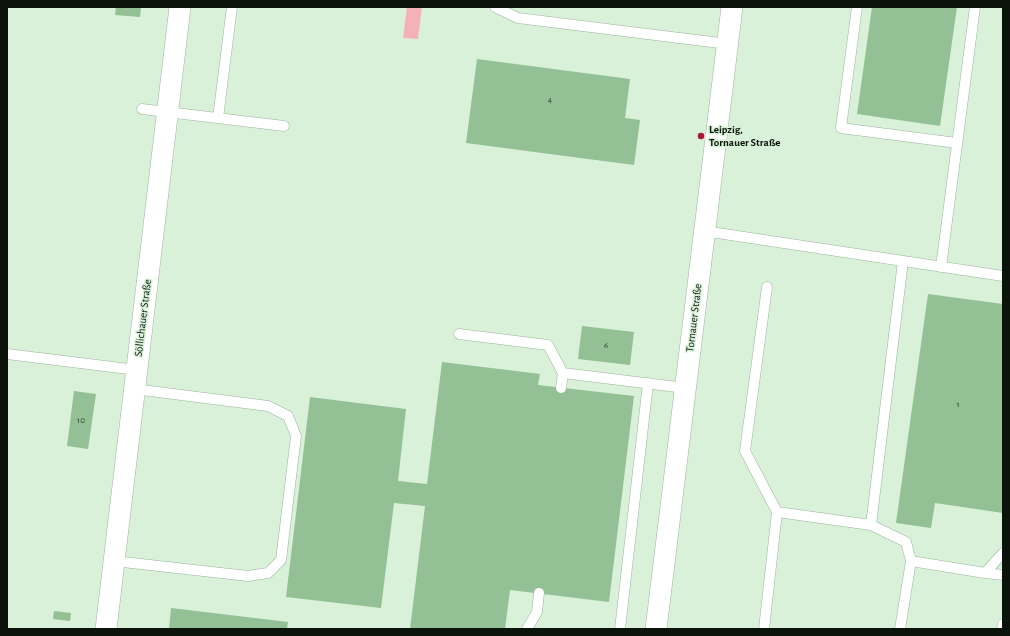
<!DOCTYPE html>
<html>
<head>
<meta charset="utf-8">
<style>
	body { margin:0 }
	#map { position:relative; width:1010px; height:636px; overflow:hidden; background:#d8f1d8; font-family:"Alegreya Sans",sans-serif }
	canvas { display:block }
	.frame { position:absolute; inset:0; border:8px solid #0b140b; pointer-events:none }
</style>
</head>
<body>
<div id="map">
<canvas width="1010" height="636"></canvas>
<div class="frame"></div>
</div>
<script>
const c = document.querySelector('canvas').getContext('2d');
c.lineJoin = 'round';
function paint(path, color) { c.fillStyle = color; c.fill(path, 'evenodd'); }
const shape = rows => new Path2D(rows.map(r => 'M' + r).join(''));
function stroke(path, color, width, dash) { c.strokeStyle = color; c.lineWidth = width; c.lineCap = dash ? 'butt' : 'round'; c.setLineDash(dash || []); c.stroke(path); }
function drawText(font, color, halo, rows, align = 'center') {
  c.font = font + ' "Alegreya Sans",sans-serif'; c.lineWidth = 3; c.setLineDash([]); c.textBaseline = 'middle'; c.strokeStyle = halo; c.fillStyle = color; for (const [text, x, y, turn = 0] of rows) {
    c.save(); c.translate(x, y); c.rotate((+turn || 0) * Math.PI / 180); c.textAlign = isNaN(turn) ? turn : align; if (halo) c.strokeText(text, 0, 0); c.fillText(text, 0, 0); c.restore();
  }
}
const green = shape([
	[407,7,422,7,418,39,403,38]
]);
const building = shape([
	[116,7,141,7,140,17,115,15],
	[872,7,957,7,940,126,857,114],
	[477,59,630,79,625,118,640,120,634,165,466,143],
	[928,294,1003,304,1003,513,935,503,931,528,896,523],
	[582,326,634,332,630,365,578,359],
	[442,362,540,374,538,385,634,396,609,602,510,590,505,629,410,629,425,506,394,503,381,608,286,597,310,397,406,409,398,481,427,484],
	[74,391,96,394,88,449,67,446],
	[171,608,288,622,287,629,169,629],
	[54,611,71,613,70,621,53,619]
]);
const service = shape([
	[495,7,518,18,728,44],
	[857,7,841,128,957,143],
	[142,109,284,126],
	[218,118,232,7],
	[704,231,1003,276],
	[941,267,975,7],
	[459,334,548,345,563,373,685,388],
	[7,354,137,370],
	[561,388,563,373],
	[777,512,871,525,906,542,911,561,985,573,1003,553],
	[871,525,903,261],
	[114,561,248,576,268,573,281,560,296,436,288,416,268,406,134,389],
	[985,573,1003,575],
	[527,629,537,612,539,593],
	[620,629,648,383],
	[764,629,777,512,745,451,767,287],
	[900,629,911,561],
	[1002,629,1003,624]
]);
const minor = shape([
	[106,629,180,7],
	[656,629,732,7]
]);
const markers = [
	[701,136,4,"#ac183c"]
];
const numberNames = [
	["4",550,99],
	["6",606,345],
	["1",958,404],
	["10",81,420]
];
const poiNames = [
	["Leipzig,",709,130],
	["Tornauer Straße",709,143]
];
const streetNames = [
	["Söllichauer Straße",143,318,-83],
	["Tornauer Straße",694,318,-83]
];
paint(green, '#f5b2b6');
paint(building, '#93c195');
stroke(service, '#9cb49c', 11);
stroke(minor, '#9cb49c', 22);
stroke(service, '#fff', 10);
stroke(minor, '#fff', 21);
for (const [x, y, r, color] of markers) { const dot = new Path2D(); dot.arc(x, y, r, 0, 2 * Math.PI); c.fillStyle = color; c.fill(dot); stroke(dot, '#d8f1d8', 1.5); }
drawText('9px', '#2d3f2e', null, numberNames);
drawText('bold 11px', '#0b140b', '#d8f1d8', poiNames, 'left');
drawText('11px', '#0b140b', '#d8f1d8', streetNames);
</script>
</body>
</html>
